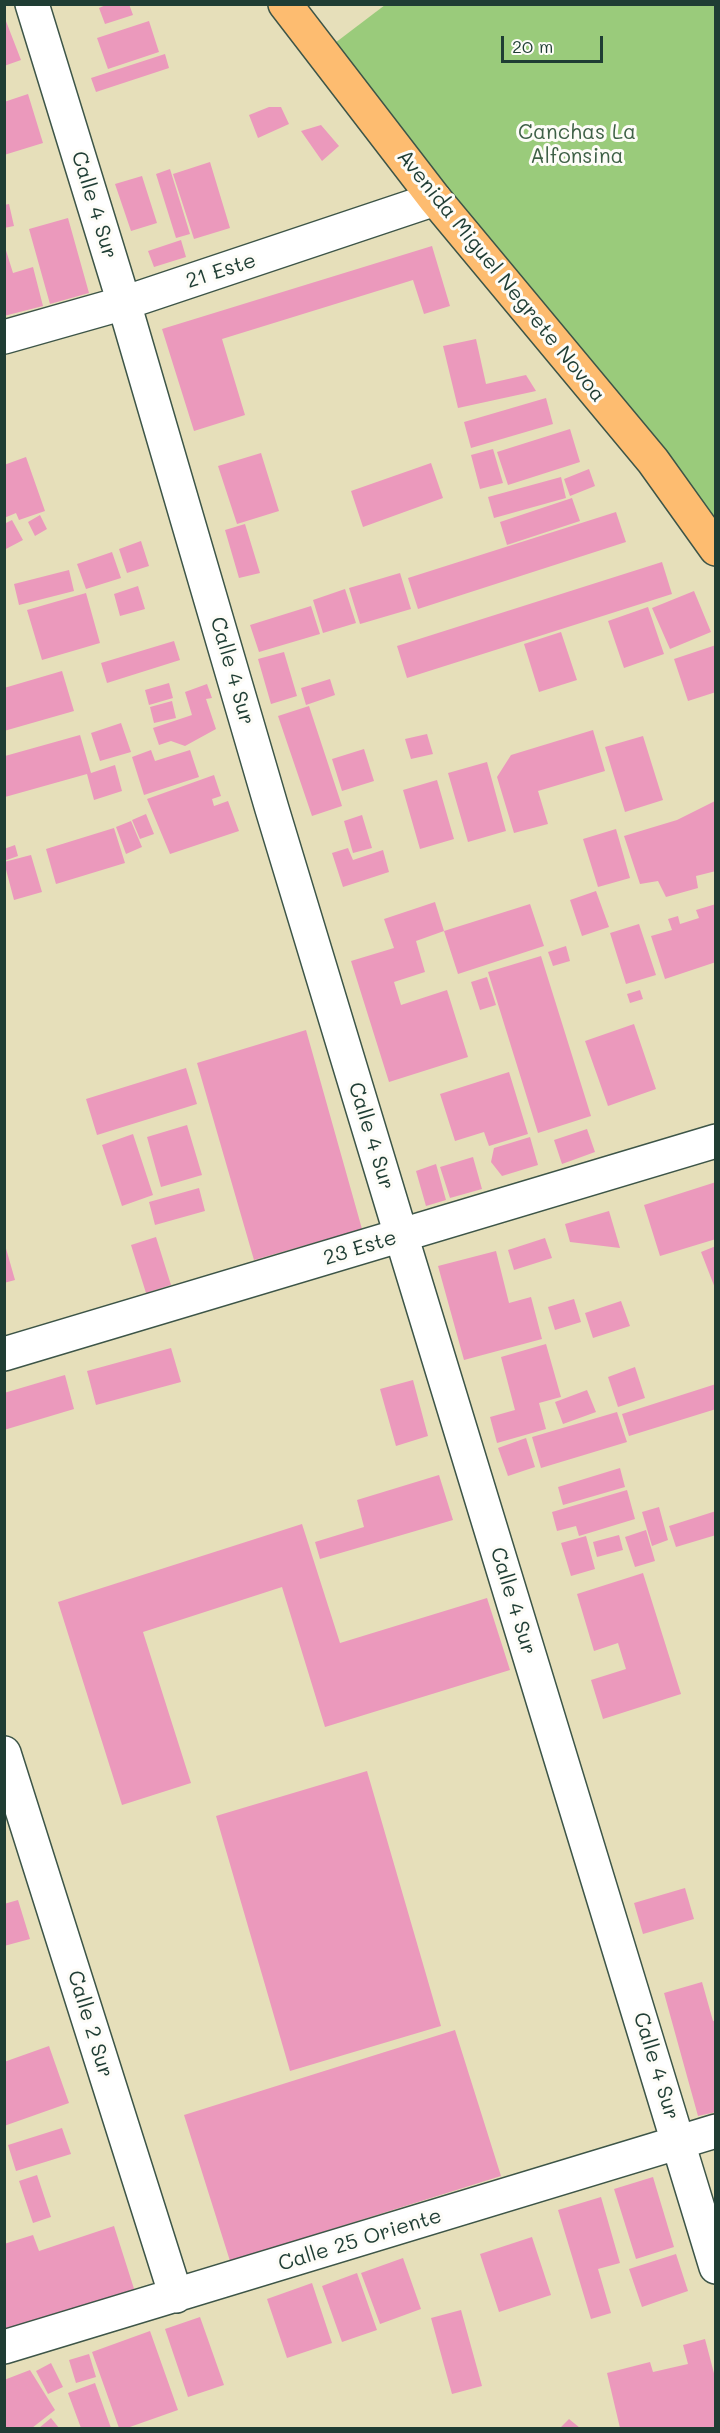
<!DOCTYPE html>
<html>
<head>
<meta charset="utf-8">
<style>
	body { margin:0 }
	#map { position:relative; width:720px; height:2433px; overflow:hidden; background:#e6dfba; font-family:Mali,sans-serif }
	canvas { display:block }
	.frame { position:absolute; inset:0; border:6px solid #1f3d34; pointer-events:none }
	.scale { position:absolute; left:501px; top:36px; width:102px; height:27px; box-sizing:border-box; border:3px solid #1f3d34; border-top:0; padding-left:8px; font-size:18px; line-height:21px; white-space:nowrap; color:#1f3d34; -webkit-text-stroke:4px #fdfcf7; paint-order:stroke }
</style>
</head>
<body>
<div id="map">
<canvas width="720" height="2433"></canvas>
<div class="frame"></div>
<div class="scale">20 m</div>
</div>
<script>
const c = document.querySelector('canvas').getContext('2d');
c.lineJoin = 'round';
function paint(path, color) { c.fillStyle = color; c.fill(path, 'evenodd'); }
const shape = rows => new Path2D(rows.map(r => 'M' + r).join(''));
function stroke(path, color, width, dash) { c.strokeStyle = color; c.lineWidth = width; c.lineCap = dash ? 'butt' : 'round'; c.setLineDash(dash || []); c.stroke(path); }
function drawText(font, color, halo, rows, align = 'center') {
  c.font = font + ' Mali,sans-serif'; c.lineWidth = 6; c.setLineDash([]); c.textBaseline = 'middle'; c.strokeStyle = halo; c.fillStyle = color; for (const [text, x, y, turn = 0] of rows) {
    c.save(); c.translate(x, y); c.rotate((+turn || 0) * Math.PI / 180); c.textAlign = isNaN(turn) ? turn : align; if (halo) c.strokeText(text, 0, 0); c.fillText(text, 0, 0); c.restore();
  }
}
const green = shape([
	[385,5,715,5,716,532,331,46]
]);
const building = shape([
	[108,4,129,4,133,15,105,24,99,8],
	[4,16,21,60,4,66],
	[149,21,159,52,108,69,97,38],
	[165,54,169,68,96,92,91,78],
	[28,94,43,143,4,155,4,102],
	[269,107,281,107,289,124,258,138,249,115],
	[321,125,339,146,322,161,301,131],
	[210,162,230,228,194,239,173,174],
	[170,169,190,234,176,238,156,174],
	[142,176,157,223,131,231,115,184],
	[9,204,14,226,4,228,4,205],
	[68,218,89,293,50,304,29,229],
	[181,240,186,257,154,267,148,251],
	[4,244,13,273,33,267,43,306,4,316],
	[432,246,450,306,424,314,413,280,222,339,245,415,194,431,162,329],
	[476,339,486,384,526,375,536,391,458,408,443,346],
	[546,398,553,424,471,448,464,422],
	[570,429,580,462,508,485,497,452],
	[493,449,503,483,480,489,471,455],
	[261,453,279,511,237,524,218,466],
	[26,457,45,511,19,520,16,513,4,518,4,465],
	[431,463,443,498,363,527,351,491],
	[589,469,595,486,570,496,564,479],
	[561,477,566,498,494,518,488,497],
	[572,498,580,521,507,545,500,522],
	[616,512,626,542,418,609,408,578],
	[40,515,47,529,35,536,28,522],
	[12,520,23,540,4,550,4,524],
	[245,524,260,573,239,578,225,530],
	[141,541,149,566,127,573,119,549],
	[112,552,121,578,86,589,77,564],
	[662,562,672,594,407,678,397,646],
	[69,570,74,591,19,605,14,584],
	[400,573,411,609,360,624,349,588],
	[138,586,145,609,120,616,114,594],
	[345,589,356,623,323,633,313,600],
	[694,591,711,632,670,649,652,608],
	[86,593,100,643,42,660,27,610],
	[311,606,320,634,259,652,250,625],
	[648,607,664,654,624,668,608,621],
	[561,632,577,680,539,692,524,644],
	[174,641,180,660,107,683,101,663],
	[716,645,716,692,688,701,674,659],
	[284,652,297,696,271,704,258,659],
	[62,671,74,711,4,731,4,688],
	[330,679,335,695,306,705,301,688],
	[169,683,173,698,149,705,145,690],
	[207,684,212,698,206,699,216,729,185,746,171,741,159,745,153,728,192,715,185,692],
	[172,701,176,718,154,723,150,707],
	[309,706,342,806,312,816,278,716],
	[121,723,131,752,100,761,91,733],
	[593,730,605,771,538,791,548,824,514,833,497,777,511,755],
	[427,734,433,754,411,759,405,739],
	[80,735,91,773,115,765,122,791,94,800,87,774,5,797,5,756],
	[643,736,663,800,625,812,605,747],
	[364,749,374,781,342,791,332,759],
	[151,750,155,761,190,750,199,777,144,795,132,757],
	[487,762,506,831,468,842,448,773],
	[214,775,221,796,212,799,214,806,228,801,239,831,170,854,147,799],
	[437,780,454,839,420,849,403,790],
	[715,801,716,871,696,876,698,888,666,897,658,881,640,884,624,836,677,820],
	[146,814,154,834,140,839,132,820],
	[362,815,372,848,353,853,344,821],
	[131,821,142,847,126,854,116,827],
	[114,828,125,863,56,884,46,849],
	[616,829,630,878,598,887,583,839],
	[15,845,18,856,4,861,4,849],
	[348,848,353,860,383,850,389,872,343,887,332,853],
	[31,855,42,892,14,900,4,862],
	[596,891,609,927,582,936,570,900],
	[435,902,444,931,530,904,544,946,458,974,444,931,416,941,425,972,394,982,401,1005,447,990,468,1057,389,1082,351,961,394,948,384,919],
	[716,904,716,962,665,979,651,936,672,930,668,919,678,916,680,924,699,918,696,910],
	[639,924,656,975,626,984,610,933],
	[566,946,570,961,553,966,548,952],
	[541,956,591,1116,538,1133,488,972],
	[487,977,496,1005,480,1010,471,982],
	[640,990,643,999,630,1003,627,994],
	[634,1024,656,1089,608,1106,585,1041],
	[306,1030,362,1229,254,1260,197,1063],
	[186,1068,197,1104,97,1135,86,1099],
	[509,1072,528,1134,489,1146,484,1132,455,1141,440,1094],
	[187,1125,202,1175,161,1187,147,1137],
	[587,1129,595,1152,562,1164,554,1140],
	[133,1134,153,1195,122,1206,102,1145],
	[530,1137,538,1165,502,1176,491,1162,494,1148],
	[473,1157,482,1189,450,1198,440,1167],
	[436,1164,446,1200,426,1206,416,1171],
	[716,1182,716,1239,660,1256,644,1205],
	[199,1188,205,1211,155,1225,149,1202],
	[609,1211,620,1248,570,1242,565,1224],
	[156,1237,171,1285,146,1293,131,1245],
	[545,1238,552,1258,514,1270,508,1250],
	[5,1245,15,1280,4,1283,4,1246],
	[716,1246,716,1288,715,1288,701,1252],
	[496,1251,509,1303,531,1297,542,1339,464,1360,438,1266],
	[574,1299,581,1322,555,1330,548,1307],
	[621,1301,630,1326,593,1338,585,1313],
	[546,1344,561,1397,539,1403,546,1429,497,1443,490,1417,515,1410,501,1357],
	[171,1348,181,1382,96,1405,87,1371],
	[635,1367,645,1398,618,1407,608,1377],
	[65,1375,74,1409,4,1430,4,1393],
	[413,1380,428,1436,396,1446,380,1389],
	[716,1384,716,1409,629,1436,622,1414],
	[587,1390,596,1412,563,1424,555,1402],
	[617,1412,627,1442,541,1468,532,1437],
	[526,1438,535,1467,508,1476,498,1448],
	[620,1468,625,1487,563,1505,558,1487],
	[439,1475,453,1520,320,1559,315,1542,364,1527,357,1500],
	[627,1490,635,1519,579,1536,576,1526,557,1531,552,1512],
	[659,1507,668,1540,652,1546,642,1512],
	[716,1511,716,1535,676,1547,669,1526],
	[302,1524,340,1643,487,1598,510,1670,325,1727,282,1587,143,1632,191,1783,122,1805,58,1602],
	[646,1530,655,1561,635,1567,625,1537],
	[619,1535,623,1550,597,1557,593,1542],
	[586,1536,595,1569,571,1576,561,1543],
	[643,1573,681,1694,603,1719,591,1680,626,1669,618,1643,594,1651,577,1594],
	[367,1771,441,2026,290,2071,216,1816],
	[685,1888,694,1919,643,1934,634,1903],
	[18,1900,30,1939,4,1946,4,1904],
	[702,1982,713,2021,716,2020,716,2112,698,2116,664,1993],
	[455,2030,501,2176,230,2261,184,2115],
	[49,2046,69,2103,4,2126,4,2062],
	[62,2128,71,2154,16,2171,8,2145],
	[37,2175,51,2217,33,2223,19,2181],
	[653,2177,674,2247,636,2259,614,2189],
	[601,2197,620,2263,598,2269,611,2313,591,2319,558,2210],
	[114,2226,136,2295,4,2337,4,2244,33,2235,39,2251],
	[532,2237,551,2295,499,2312,480,2254],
	[676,2254,688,2291,642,2307,629,2269],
	[403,2258,421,2309,380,2324,361,2273],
	[357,2273,377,2330,342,2342,322,2286],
	[312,2283,332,2343,287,2358,267,2299],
	[461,2310,482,2386,452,2394,431,2318],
	[200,2317,224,2385,188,2397,165,2329],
	[150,2331,178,2410,127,2428,119,2428,92,2352],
	[705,2339,716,2381,716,2428,620,2428,607,2373,650,2362,653,2372,688,2364,683,2345],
	[89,2354,96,2377,76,2383,69,2360],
	[51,2363,63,2387,48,2394,36,2371],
	[30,2370,55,2410,32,2428,4,2428,4,2380],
	[95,2383,111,2428,81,2428,68,2393],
	[51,2418,59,2428,39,2428],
	[569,2419,580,2428,560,2428]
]);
const minor = shape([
	[32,4,124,303,272,809,401,1235,716,2267],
	[4,337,124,303,435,199],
	[4,1354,716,1141],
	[4,1753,176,2296],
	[4,2347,716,2131]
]);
const major = shape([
	[285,4,435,199,653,461,716,549]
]);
const parkNames = [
	["Canchas La",577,133],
	["Alfonsina",577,157]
];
const streetNames = [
	["Calle 4 Sur",94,205,73],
	["21 Este",221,271,-18],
	["Avenida Miguel Negrete Novoa",501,276,51],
	["Calle 4 Sur",232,671,74],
	["Calle 4 Sur",371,1136,73],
	["23 Este",360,1248,-17],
	["Calle 4 Sur",513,1601,73],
	["Calle 2 Sur",90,2024,73],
	["Calle 4 Sur",656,2066,73],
	["Calle 25 Oriente",360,2240,-17]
];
paint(green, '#9acb7b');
paint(building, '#eb99bc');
stroke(minor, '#3d5548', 36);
stroke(major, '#3d5548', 36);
stroke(minor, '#fff', 33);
stroke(major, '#fdbc70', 33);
drawText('21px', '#3e6046', '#fdfcf7', parkNames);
drawText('21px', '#1f3d34', '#fdfcf7', streetNames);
</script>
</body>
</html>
